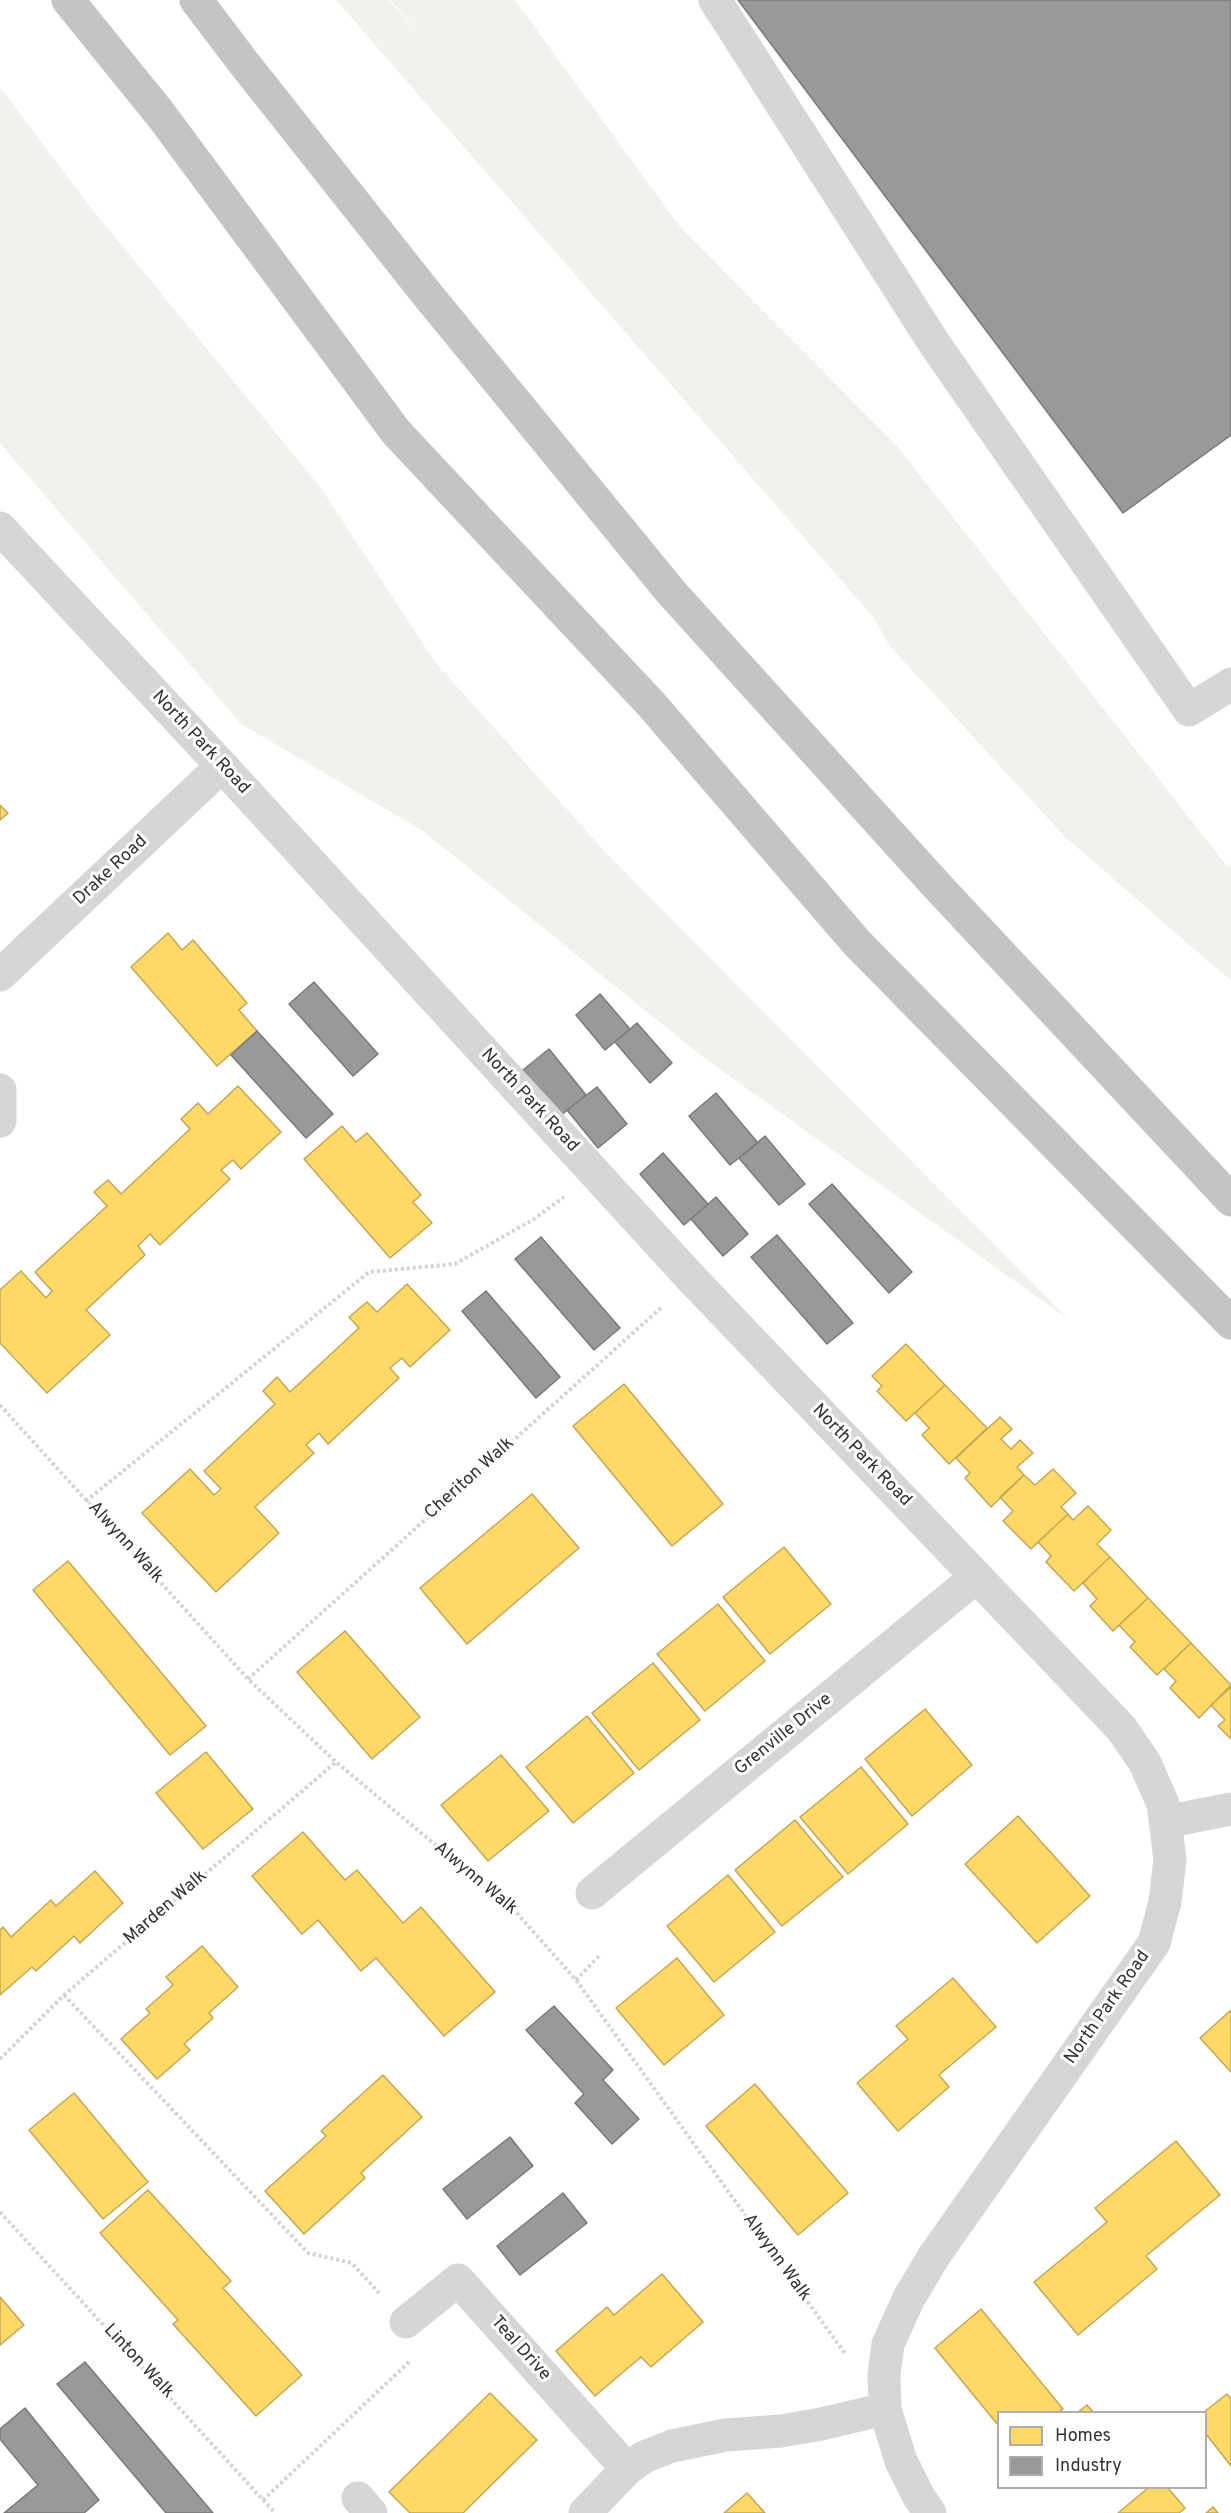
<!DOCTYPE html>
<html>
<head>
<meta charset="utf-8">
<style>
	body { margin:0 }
	#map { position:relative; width:1231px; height:2513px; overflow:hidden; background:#fff; font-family:Overpass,sans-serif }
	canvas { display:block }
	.legend { position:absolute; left:997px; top:2411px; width:210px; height:78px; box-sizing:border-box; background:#fff; border:2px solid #adadad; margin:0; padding:8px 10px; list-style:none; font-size:18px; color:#323232 }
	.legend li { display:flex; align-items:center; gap:12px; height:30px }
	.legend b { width:30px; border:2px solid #adadad }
</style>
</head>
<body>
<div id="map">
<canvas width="1231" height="2513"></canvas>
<ul class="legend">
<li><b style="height:16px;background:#ffd966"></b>Homes</li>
<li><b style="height:16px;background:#999"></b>Industry</li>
</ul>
</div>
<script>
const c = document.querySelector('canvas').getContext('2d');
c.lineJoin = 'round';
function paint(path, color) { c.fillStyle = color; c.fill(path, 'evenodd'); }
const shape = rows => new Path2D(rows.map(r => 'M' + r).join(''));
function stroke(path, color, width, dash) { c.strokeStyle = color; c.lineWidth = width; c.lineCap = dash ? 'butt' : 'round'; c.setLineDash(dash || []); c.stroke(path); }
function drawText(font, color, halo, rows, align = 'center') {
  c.font = font + ' Overpass,sans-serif'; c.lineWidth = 6; c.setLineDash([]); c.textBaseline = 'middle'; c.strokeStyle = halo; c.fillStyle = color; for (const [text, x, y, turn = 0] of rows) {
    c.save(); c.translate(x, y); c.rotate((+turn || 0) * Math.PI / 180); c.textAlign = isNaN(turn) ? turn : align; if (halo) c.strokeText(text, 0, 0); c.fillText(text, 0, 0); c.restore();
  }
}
const green = shape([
	[336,0,388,0,421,35,390,0,515,0,680,227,897,446,1227,866,1231,863,1231,981,1065,837,889,645,874,618],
	[0,87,88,204,321,488,435,662,607,854,1069,1320,703,1057,423,831,241,724,0,443]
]);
const homes = shape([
	[0,805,8,813,0,820,0,805],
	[168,933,182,950,193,940,247,1003,239,1010,257,1031,217,1066,131,967,168,933],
	[238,1086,281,1132,241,1169,233,1160,221,1170,230,1179,160,1245,150,1234,138,1246,145,1255,86,1310,110,1335,47,1393,0,1343,0,1290,21,1271,46,1298,52,1291,35,1272,107,1206,94,1192,108,1180,121,1194,190,1129,181,1119,198,1103,208,1114,238,1086],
	[342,1126,356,1142,367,1133,421,1195,413,1202,432,1223,390,1258,304,1159,342,1126],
	[407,1284,450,1330,410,1367,402,1358,390,1368,399,1378,328,1444,319,1433,306,1445,314,1453,255,1507,279,1533,216,1592,142,1513,190,1469,214,1495,221,1489,204,1471,275,1404,263,1391,277,1377,290,1392,359,1328,349,1317,367,1302,377,1312,407,1284],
	[906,1344,945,1385,906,1421,877,1391,882,1386,872,1376,906,1344],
	[624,1384,723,1504,672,1546,573,1426,624,1384],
	[945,1385,987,1428,949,1464,922,1435,929,1428,915,1413,945,1385],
	[1000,1417,1012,1429,1001,1439,1011,1449,1020,1440,1033,1453,1017,1467,1024,1475,991,1507,965,1478,970,1473,956,1458,1000,1417],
	[1053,1469,1076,1493,1061,1507,1068,1514,1031,1549,1003,1521,1013,1511,1000,1497,1024,1475,1035,1485,1053,1469],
	[532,1494,579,1548,467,1644,420,1588,532,1494],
	[1088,1506,1111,1530,1097,1544,1110,1557,1074,1591,1046,1562,1051,1556,1038,1542,1068,1514,1073,1520,1088,1506],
	[784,1547,831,1604,770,1654,723,1597,784,1547],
	[1110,1557,1148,1598,1113,1631,1090,1606,1097,1599,1083,1583,1110,1557],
	[68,1561,206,1726,170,1755,33,1590,68,1561],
	[1148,1598,1191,1643,1157,1675,1130,1647,1135,1642,1119,1625,1148,1598],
	[718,1604,765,1661,705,1711,657,1654,718,1604],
	[345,1631,420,1717,372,1759,297,1672,345,1631],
	[1191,1643,1231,1685,1199,1718,1170,1688,1176,1681,1164,1669,1191,1643],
	[653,1663,700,1720,639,1770,592,1713,653,1663],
	[1231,1687,1231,1739,1218,1726,1225,1720,1211,1705,1231,1687],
	[925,1709,972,1765,912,1816,865,1759,925,1709],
	[587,1716,634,1773,573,1823,526,1767,587,1716],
	[206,1752,253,1809,203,1849,156,1793,206,1752],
	[501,1755,549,1811,488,1861,441,1805,501,1755],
	[861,1767,908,1824,848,1874,800,1817,861,1767],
	[1018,1816,1090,1896,1037,1943,965,1864,1018,1816],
	[795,1820,843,1877,782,1926,735,1870,795,1820],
	[303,1832,345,1880,357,1870,403,1923,421,1907,495,1992,444,2036,376,1958,361,1971,318,1920,302,1934,252,1876,303,1832],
	[95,1871,123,1903,80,1943,74,1936,36,1971,32,1967,0,1995,0,1930,3,1927,11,1937,51,1900,56,1906,95,1871],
	[728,1875,775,1932,714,1982,667,1926,728,1875],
	[202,1946,238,1987,209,2013,213,2018,184,2044,190,2050,157,2079,121,2039,150,2013,146,2009,173,1985,166,1977,202,1946],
	[677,1958,724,2015,664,2065,616,2008,677,1958],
	[953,1978,996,2027,939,2075,949,2087,898,2131,857,2083,908,2039,896,2026,953,1978],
	[1231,2010,1231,2072,1200,2038,1231,2010],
	[383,2075,422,2117,361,2173,365,2178,304,2234,265,2191,326,2136,321,2131,383,2075],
	[755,2084,848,2193,798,2235,706,2126,755,2084],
	[74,2093,148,2182,103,2219,29,2130,74,2093],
	[1176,2141,1220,2195,1146,2256,1157,2269,1078,2335,1034,2282,1107,2222,1095,2208,1176,2141],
	[148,2190,231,2281,223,2288,302,2375,256,2416,173,2324,178,2320,100,2233,148,2190],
	[662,2274,703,2322,651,2367,641,2357,595,2396,556,2351,607,2307,614,2315,662,2274],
	[0,2297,24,2325,0,2345,0,2297],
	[981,2309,1063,2409,1059,2412,998,2412,998,2425,935,2348,981,2309],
	[490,2393,537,2440,463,2513,410,2513,389,2492,490,2393],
	[1227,2394,1231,2399,1231,2466,1206,2434,1204,2412,1227,2394],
	[1087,2405,1093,2412,1078,2412,1087,2405],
	[1148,2488,1168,2488,1185,2508,1179,2513,1118,2513,1148,2488],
	[747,2493,765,2513,724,2513,747,2493],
	[1213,2507,1218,2513,1206,2513,1213,2507]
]);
const industry = shape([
	[738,0,1231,0,1231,435,1123,513,738,0],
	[314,982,378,1054,353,1076,289,1004,314,982],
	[600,994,630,1029,605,1050,576,1015,600,994],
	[637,1023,672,1063,650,1083,615,1042,637,1023],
	[257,1031,333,1114,306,1138,231,1055,257,1031],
	[549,1049,586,1095,560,1116,523,1070,549,1049],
	[597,1087,627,1124,598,1148,567,1110,597,1087],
	[716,1093,758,1143,730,1165,689,1116,716,1093],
	[765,1136,805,1184,779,1205,739,1158,765,1136],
	[663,1153,708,1204,684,1225,640,1174,663,1153],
	[832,1184,912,1272,889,1293,809,1204,832,1184],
	[716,1197,748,1234,723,1256,691,1219,716,1197],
	[777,1235,853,1323,827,1344,751,1257,777,1235],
	[541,1237,620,1328,594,1350,515,1259,541,1237],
	[486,1291,560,1377,536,1398,462,1311,486,1291],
	[554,2006,613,2070,603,2080,639,2119,612,2144,575,2103,584,2094,526,2030,554,2006],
	[510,2137,533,2166,467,2219,443,2189,510,2137],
	[563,2193,587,2223,520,2275,497,2246,563,2193],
	[85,2362,213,2513,166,2513,57,2384,85,2362],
	[25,2408,99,2500,84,2513,4,2513,38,2485,0,2439,0,2429,25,2408]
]);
const path = shape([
	[0,1405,248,1679,336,1762,516,1912,576,1980,846,2355],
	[86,1501,369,1272,455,1264,534,1219,564,1197],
	[248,1679,663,1306],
	[576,1980,601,1954],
	[64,1995,308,2253,352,2263,379,2293],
	[0,2059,64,1995,336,1762],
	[0,2212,275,2513],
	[263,2500,409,2362]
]);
const minor = shape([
	[715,0,934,343,1189,710,1231,684],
	[0,528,222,766,692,1279,1122,1729,1145,1763,1163,1804,1170,1859,1165,1902,1154,1943,934,2256,909,2298,888,2344,884,2374,885,2409,901,2461,919,2497,930,2513],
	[0,975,222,766],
	[0,1090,0,1121],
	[1165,1822,1231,1809],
	[592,1893,976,1577],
	[406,2322,458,2280,627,2469],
	[358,2498,371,2513],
	[585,2513,627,2469,644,2457,672,2446,726,2435,781,2431,821,2424,885,2409]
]);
const highway = shape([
	[68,0,161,115,396,432,651,704,857,943,1231,1323],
	[196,0,243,62,426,293,671,592,939,888,1231,1200]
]);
const streetNames = [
	["North Park Road",200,743,47],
	["Drake Road",111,871,-43],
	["North Park Road",529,1101,47],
	["North Park Road",861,1456,46],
	["Cheriton Walk",470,1479,-42],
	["Alwynn Walk",125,1543,48],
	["Grenville Drive",784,1735,-39],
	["Alwynn Walk",475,1879,40],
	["Marden Walk",166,1908,-41],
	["North Park Road",1108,2008,-55],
	["Alwynn Walk",776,2258,54],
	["Teal Drive",520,2349,48],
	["Linton Walk",138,2362,47]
];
paint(green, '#f1f2ec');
paint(homes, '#ffd966');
stroke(homes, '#c2a756', 1.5);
paint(industry, '#999');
stroke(industry, '#7a7a7a', 1.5);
stroke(path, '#d4d4d4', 4, [3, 3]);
stroke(minor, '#d6d6d6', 33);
stroke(highway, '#c4c4c4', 33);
drawText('18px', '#323232', '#fff', streetNames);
</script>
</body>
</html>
